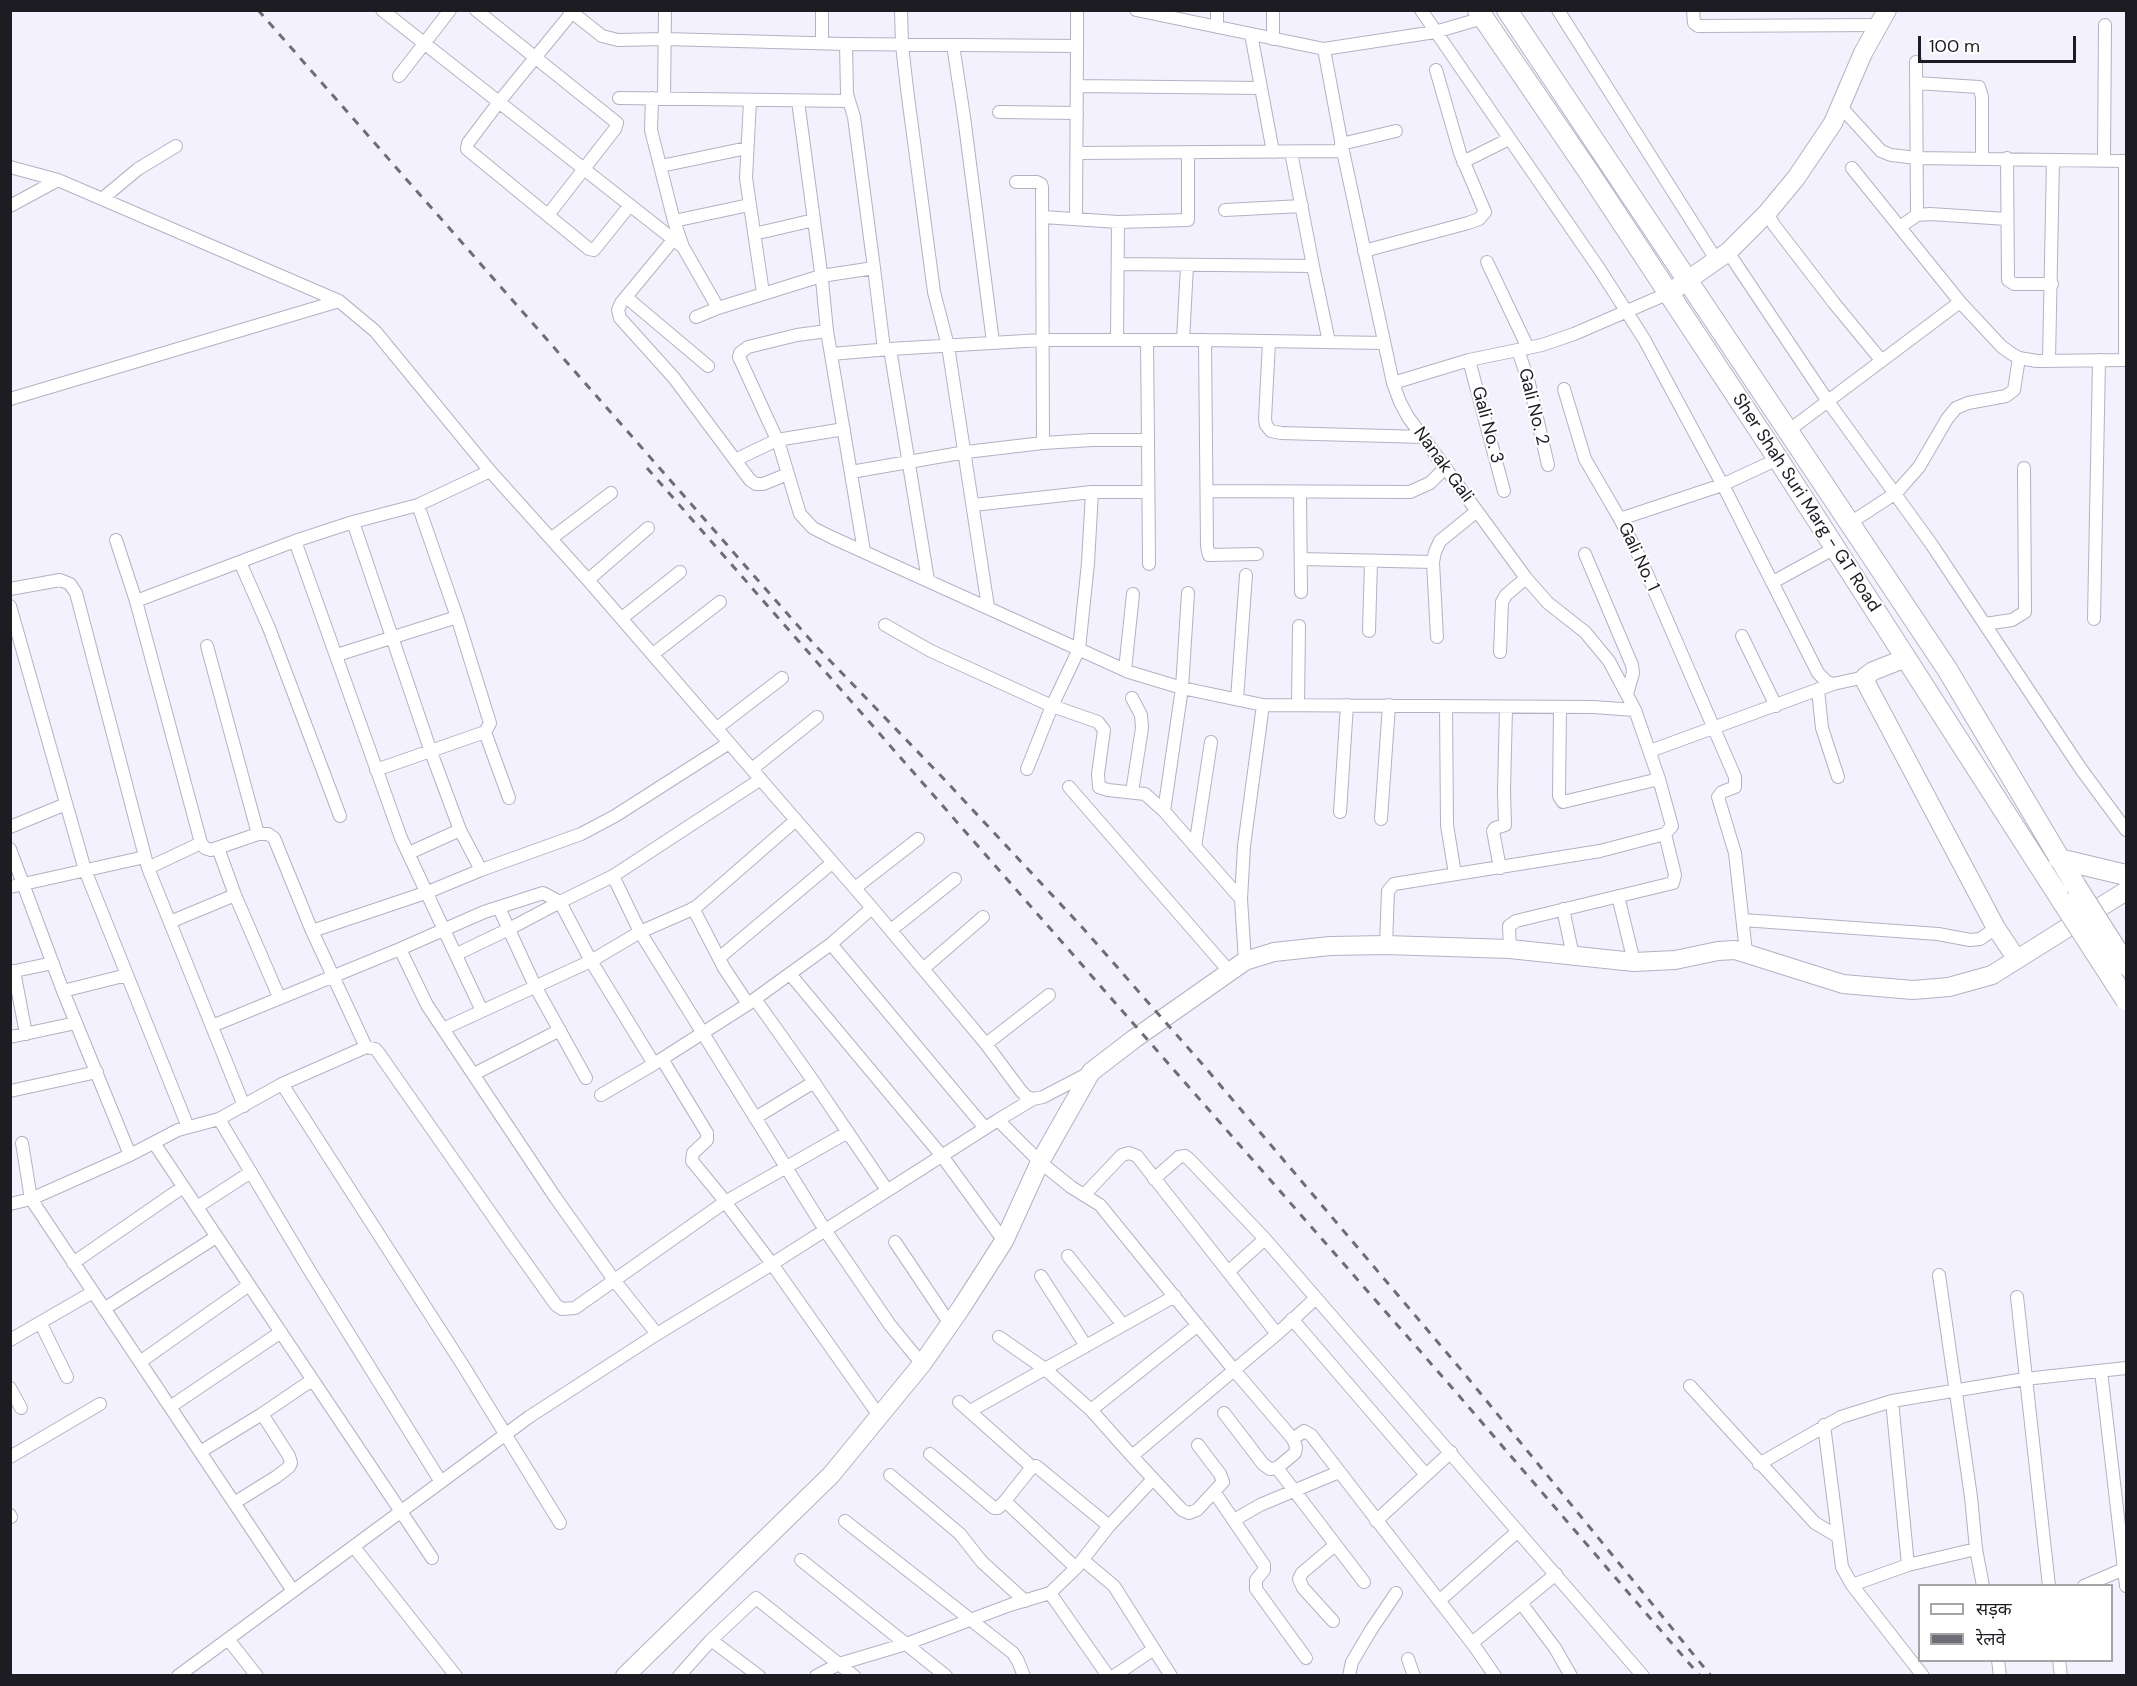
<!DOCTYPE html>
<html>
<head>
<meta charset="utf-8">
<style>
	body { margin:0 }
	#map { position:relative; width:2137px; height:1686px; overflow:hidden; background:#f3f1fd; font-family:"DM Sans","Noto Sans Devanagari",sans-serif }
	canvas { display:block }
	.frame { position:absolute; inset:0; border:12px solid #1e1c23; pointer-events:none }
	.legend { position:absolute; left:1918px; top:1584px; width:195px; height:78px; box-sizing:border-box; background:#fff; border:2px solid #a5a4a7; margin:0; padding:8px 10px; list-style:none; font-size:18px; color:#1e1c23 }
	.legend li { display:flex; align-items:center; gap:12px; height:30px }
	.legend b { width:30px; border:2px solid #a5a4a7 }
	.scale { position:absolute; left:1918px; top:36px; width:158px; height:27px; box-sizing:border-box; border:3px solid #1e1c23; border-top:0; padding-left:8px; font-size:18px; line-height:21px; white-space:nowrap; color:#1e1c23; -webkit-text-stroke:4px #fff; paint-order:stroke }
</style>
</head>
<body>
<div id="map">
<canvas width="2137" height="1686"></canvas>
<div class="frame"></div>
<ul class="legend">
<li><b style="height:8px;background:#fff"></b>सड़क</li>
<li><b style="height:8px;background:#6e6c75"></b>रेलवे</li>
</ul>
<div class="scale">100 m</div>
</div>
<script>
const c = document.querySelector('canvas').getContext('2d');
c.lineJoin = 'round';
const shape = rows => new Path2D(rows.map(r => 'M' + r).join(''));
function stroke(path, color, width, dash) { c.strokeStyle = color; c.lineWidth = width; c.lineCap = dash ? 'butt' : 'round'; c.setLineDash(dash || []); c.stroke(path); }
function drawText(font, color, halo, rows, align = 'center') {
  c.font = font + ' "DM Sans",sans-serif'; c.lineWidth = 4.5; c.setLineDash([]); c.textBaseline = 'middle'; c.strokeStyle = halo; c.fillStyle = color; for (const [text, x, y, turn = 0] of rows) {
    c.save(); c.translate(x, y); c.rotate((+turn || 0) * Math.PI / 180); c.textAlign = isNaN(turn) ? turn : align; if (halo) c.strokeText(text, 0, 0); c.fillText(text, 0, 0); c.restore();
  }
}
const street = shape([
	[382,10,683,247],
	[476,10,617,123,615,129,548,215],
	[569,10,602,36,618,40,665,39,846,44,1077,46,1077,10],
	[574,10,499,102,468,143,467,149,589,249,594,250,630,205],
	[901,10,902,45,907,89,934,292,948,346,988,607],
	[1136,10,1324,49,1435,32,1483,18],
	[1421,10,1600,270,1644,339,1727,493,1818,673,1827,682,1833,684,1865,677],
	[1558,10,1717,261],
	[1693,10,1694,23,1698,26,1879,25],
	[1217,27,1217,10],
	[1251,34,1273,152],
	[1273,39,1273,10],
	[822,43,822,10],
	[953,45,964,117,993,342],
	[1916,62,1917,215],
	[399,76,450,10],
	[1916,83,1979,87,1982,97,1982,158],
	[1077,86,1261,88],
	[619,98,849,101],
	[652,98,651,130,674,221,683,247,718,308,696,317],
	[664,98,665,10],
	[750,101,746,178,763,293],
	[798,101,822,280,827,331,864,551],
	[1841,107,1881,151,1891,155,1917,158,2126,161],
	[999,112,1077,113],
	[1341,144,1396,131],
	[1343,151,1393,383,1400,402,1408,417,1526,578,1548,603,1585,632,1609,661,1635,710,1659,779,1672,826,1665,834,1600,851,1394,884,1388,891,1386,945],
	[1291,152,1313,266],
	[1077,153,1343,151,1324,49],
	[2007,158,2008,280,2014,284,2052,284],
	[2104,160,2105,25],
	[1463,162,1509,139],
	[661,166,747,148],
	[10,167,58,180,339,301,375,331,490,471,588,580,872,908,986,1044,1021,1091,1027,1097,1033,1099],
	[1852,168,1960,302,2002,347,2012,354,2019,358,2037,361,2126,360],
	[102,199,138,169,176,146],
	[10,206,58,180],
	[1225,210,1302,206],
	[1767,213,1774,225,1834,303,1881,360],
	[1043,217,1118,222,1117,340],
	[1076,219,1077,46],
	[674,221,749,205],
	[1118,222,1188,220,1188,153],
	[1900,227,1917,215,1930,214,2007,219],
	[754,234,814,220],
	[673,240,621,303,618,310,620,318,674,378,750,480,756,484,763,484,788,474],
	[1364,251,1468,223,1479,219,1485,212,1460,153,1436,70],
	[1728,252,1827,400,1932,545,2081,769,2126,830],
	[1487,262,1528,348],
	[1118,264,1313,266,1329,342],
	[874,268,884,349],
	[626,297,708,366],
	[718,308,821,276,874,268,854,117,847,94,846,44],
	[827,331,797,335,748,347,740,353,739,357,779,444,800,514,813,528,831,537,1129,672,1182,688,1263,705,1593,707,1635,710],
	[1147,340,1148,440],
	[1183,340,1187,266],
	[1205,340,1207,546,1209,555,1257,554],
	[1269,342,1265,419,1266,425,1271,431,1281,433,1423,437],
	[890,349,1042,340,1205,340,1384,343],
	[1518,350,1529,383,1548,465],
	[831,354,890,349,928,580],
	[1469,360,1504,491],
	[2049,360,2053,160],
	[2125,360,2125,161],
	[1393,383,1469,360,1542,345,1574,334,1669,293],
	[1564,389,1585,459,1620,519,1641,560,1735,777,1735,787,1722,792,1718,797,1735,853,1746,952],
	[10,399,339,301],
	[1788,431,1960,302],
	[1043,443,1092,440,1148,440,1149,564],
	[735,460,777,440,844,429],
	[851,472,966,452,1043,443,1042,187,1041,184,1037,182,1016,182],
	[1207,491,1410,492,1430,483,1445,468],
	[1092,492,1148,492],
	[1300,493,1301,592],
	[973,505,1092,492,1088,563,1079,649,1052,706,1027,769],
	[1620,519,1722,485,1778,459],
	[353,522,431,752,460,830,481,870],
	[1850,523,1896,493,1919,467,1947,419,1956,408,1968,403,2006,396,2014,390,2019,358],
	[552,538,611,493],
	[116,540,136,601,201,843,148,868],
	[295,541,401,838,482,1011],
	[1585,554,1632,665,1633,673,1627,694],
	[1301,559,1433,562],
	[240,562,269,628,340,816],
	[588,580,648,528],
	[1773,582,1835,548],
	[10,589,60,580,70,584,76,593,148,868,244,1106],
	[136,601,295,541,353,522,418,505,490,471],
	[10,606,85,870,188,1127],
	[622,618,680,572],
	[2094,619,2099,360],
	[1985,624,2012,620,2025,612,2024,468],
	[885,625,931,651,1052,706,1098,722,1104,730,1098,774,1099,787,1108,790,1145,794,1164,811,1241,899],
	[1369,631,1371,561],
	[1742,636,1776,706],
	[1437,637,1433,562,1435,552,1440,541,1477,511],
	[1500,652,1502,602,1506,595,1526,578],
	[653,654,720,602],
	[337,655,457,617],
	[1125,670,1133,594],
	[1818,690,1822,728,1838,777],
	[1237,699,1246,575],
	[1298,705,1299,626],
	[1446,706,1447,825,1455,874],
	[1560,707,1559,796,1563,802,1659,779],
	[717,728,782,678],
	[485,732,509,798],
	[1650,751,1833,684],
	[752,769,817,717],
	[376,770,485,732,490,723,457,617,418,505],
	[761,779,613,876,560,902,591,961,654,1064,748,1004,831,944,985,1128],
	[1069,787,1229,971],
	[1132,792,1142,728,1141,715,1132,698],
	[1164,811,1182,688,1188,593],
	[1340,812,1347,705],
	[1381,819,1389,705],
	[10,827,66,804],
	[258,834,268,834,274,838,312,931,366,1047,375,1049,378,1052,511,1242,556,1305,562,1309,575,1308,725,1202,848,1132],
	[201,843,205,848,211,850,258,834,207,646],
	[1195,847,1211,742],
	[218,848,235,895,279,997],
	[10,849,63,991,130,1155],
	[409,853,460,830],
	[1500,868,1493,831,1495,828,1505,825,1504,791,1506,708],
	[613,876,640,932,825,1230,890,1325,922,1364],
	[10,887,145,857],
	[855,888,918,839],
	[1618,896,1634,962],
	[499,908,535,986,586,1078],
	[693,908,724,968,748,1004],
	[1563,909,1573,956],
	[1743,920,1938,934,1970,940,1980,939,1996,928],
	[170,922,235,895],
	[891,930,955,879],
	[312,931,428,892,481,870,581,834,615,816,729,743],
	[831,944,872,908],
	[400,949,427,1005,555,1197,614,1280,657,1334],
	[1510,949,1509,926,1516,921,1673,883,1675,875,1665,834],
	[719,958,832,863],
	[1245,961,1241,899,1244,846,1263,705],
	[923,969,983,917],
	[14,971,26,1034],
	[10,972,53,963],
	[790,974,942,1156,1004,1241],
	[63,991,127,975],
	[755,999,809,1075,887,1190],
	[212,1026,400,949,484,912,543,893,560,902,509,929,457,954],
	[443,1029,591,961,640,932,695,908,796,820],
	[10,1037,76,1023],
	[986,1044,1049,995],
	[662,1059,707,1133,707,1140,693,1153,692,1161,720,1195,772,1264,880,1417],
	[474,1074,560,1030],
	[282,1084,464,1367,560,1523],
	[10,1091,97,1072],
	[601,1095,654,1064],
	[755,1118,814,1082],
	[219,1119,308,1268,441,1482],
	[998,1120,1040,1162,1071,1187,1100,1205,1234,1370,1293,1439,1304,1431,1311,1435,1475,1647,1495,1676],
	[22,1143,31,1199,293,1591],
	[154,1143,432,1558],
	[1154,1179,1179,1157,1185,1156,1189,1159,1265,1239,1643,1676],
	[1085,1194,1122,1155,1129,1153,1137,1156,1277,1334],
	[10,1204,31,1199,130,1155,178,1130,219,1119,282,1084,366,1047],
	[197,1207,251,1172],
	[895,1242,950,1324],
	[1068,1256,1123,1325],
	[73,1263,183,1187],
	[1228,1272,1265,1239],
	[1939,1275,1971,1497,1976,1549,1983,1586],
	[1041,1276,1086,1346],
	[2017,1297,2049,1586],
	[104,1309,216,1237],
	[1292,1319,1426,1475],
	[41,1324,67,1377],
	[999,1337,1045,1369,1091,1410,1132,1456],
	[10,1340,93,1292],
	[140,1362,249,1285],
	[2101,1371,2126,1586],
	[1690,1386,1815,1523,1837,1536],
	[10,1388,21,1408],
	[1892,1401,1908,1565],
	[959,1402,1032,1467],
	[170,1407,281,1332],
	[1091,1410,1198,1325],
	[970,1411,1175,1296],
	[1224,1413,1263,1464,1270,1469,1277,1468,1295,1453,1296,1447,1293,1439],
	[1824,1425,1842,1567,1852,1585,1923,1676],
	[1198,1445,1220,1474,1223,1482,1197,1510,1189,1513,1182,1510,1132,1456,1277,1334,1316,1298],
	[200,1452,262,1414,312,1380],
	[930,1454,994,1508,998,1508,1005,1501,1076,1568],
	[10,1457,100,1404],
	[1759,1464,1841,1417,1892,1401,2025,1379,2126,1368],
	[1277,1468,1364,1582],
	[890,1475,960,1534,982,1562,1025,1601],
	[1215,1493,1264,1565,1264,1570,1256,1580,1256,1589,1306,1658],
	[1005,1501,1032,1467,1036,1466,1109,1526],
	[234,1503,276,1477,289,1467,291,1463,289,1456,262,1414],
	[10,1515,11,1517],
	[1234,1520,1260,1505,1339,1472],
	[845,1521,1013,1653,1018,1661,1024,1676],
	[1376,1521,1451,1452],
	[354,1547,456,1676],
	[801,1560,946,1676],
	[1083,1560,1114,1586,1171,1676],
	[1852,1585,1908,1565,1976,1549],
	[2084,1586,2126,1568],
	[1050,1593,1076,1568,1109,1526,1153,1479],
	[1439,1601,1518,1531],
	[1521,1603,1555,1648,1571,1676],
	[1333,1621,1303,1588,1299,1579,1302,1573,1335,1545],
	[228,1639,257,1676],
	[711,1640,759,1676],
	[1472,1643,1556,1574],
	[1408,1659,1414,1676],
	[1998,1660,2000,1676],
	[2059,1660,2061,1676],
	[178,1676,529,1417,657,1334,772,1264,998,1120,1033,1099,1043,1097,1089,1073],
	[679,1676,711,1640,756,1598,854,1676],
	[816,1676,839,1664,906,1644,1010,1605,1050,1593,1108,1676],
	[1114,1676,1154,1649],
	[1349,1676,1352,1662,1371,1630,1396,1593]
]);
const secondary = shape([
	[1669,293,1728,252,1767,213,1796,178,1833,123,1863,53,1887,10],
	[1906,658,1873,671,1865,677,1866,683,1996,928,2016,958],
	[625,1676,831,1475,922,1364,961,1308,1004,1241,1040,1162,1091,1072,1134,1039,1245,961,1274,952,1330,946,1386,945,1510,949,1634,962,1675,960,1718,951,1735,950,1843,984,1913,990,1949,987,1992,975,2126,891]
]);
const primary = shape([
	[1478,10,1588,171,1778,459,2062,901],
	[1507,10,1947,669,2076,886],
	[2059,859,2126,875]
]);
const rail = shape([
	[258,10,813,643,943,778,1081,926,1204,1066,1463,1372,1711,1676],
	[647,468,1448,1383,1700,1676]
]);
const primaryBridge = shape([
	[2076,886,2126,965],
	[2062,901,2126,1000]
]);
const streetNames = [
	["Gali No. 2",1533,407,76],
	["Gali No. 3",1487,425,75],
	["Nanak Gali",1443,465,54],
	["Sher Shah Suri Marg - GT Road",1806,503,57],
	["Gali No. 1",1638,557,65]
];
stroke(street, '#b5b1c3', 14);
stroke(secondary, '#b5b1c3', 20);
stroke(primary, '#b5b1c3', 22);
stroke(street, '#fff', 12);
stroke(secondary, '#fff', 18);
stroke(primary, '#fff', 20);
stroke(rail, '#6e6c75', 3, [8, 8]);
stroke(primaryBridge, '#b5b1c3', 22, []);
stroke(primaryBridge, '#fff', 20);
drawText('18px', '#1e1c23', '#fff', streetNames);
</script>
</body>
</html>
